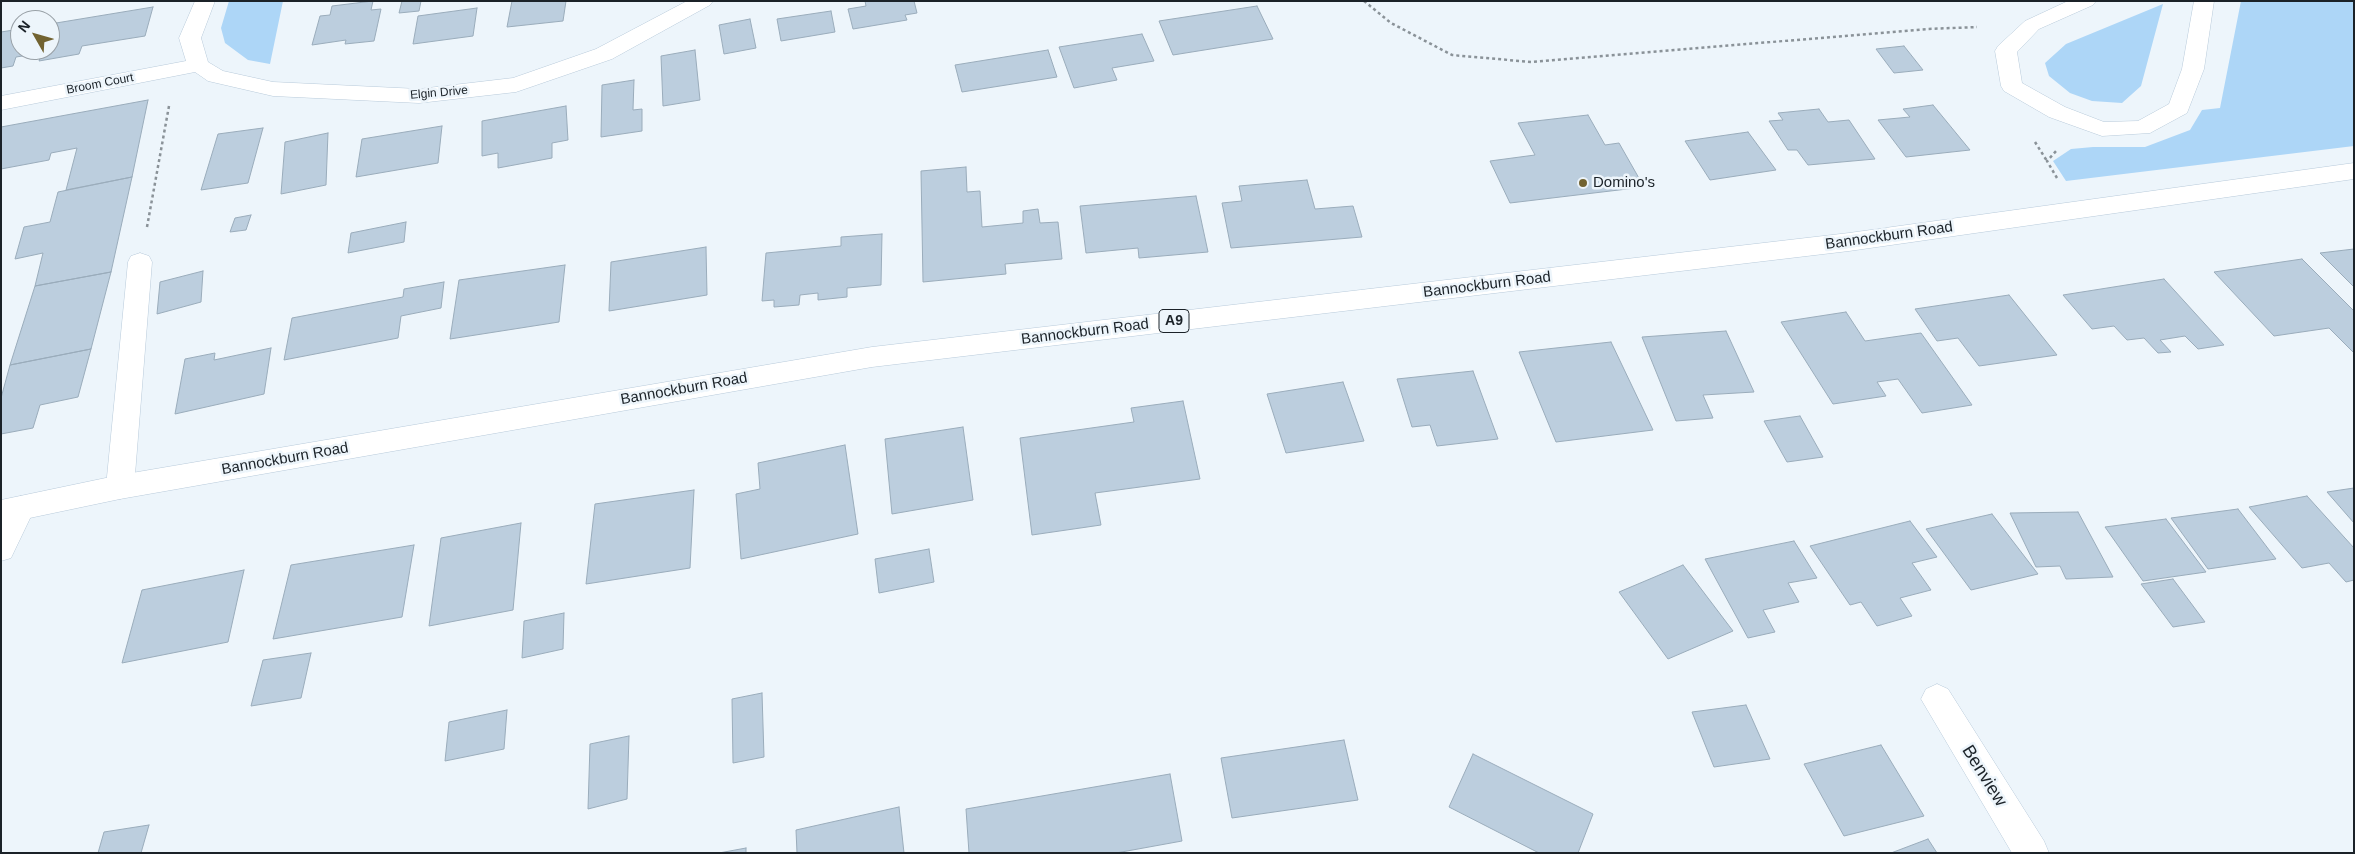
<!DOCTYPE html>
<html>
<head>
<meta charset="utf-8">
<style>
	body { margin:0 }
	#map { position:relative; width:2355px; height:854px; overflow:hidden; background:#edf5fb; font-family:Helvetica,sans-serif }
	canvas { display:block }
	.frame { position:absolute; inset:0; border:2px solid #1b2228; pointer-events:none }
	.north { position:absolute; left:10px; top:10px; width:50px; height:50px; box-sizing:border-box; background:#edf5fb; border:1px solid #99a1a7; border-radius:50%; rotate:308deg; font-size:14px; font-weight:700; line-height:20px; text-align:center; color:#1b2228 }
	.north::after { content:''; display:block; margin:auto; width:18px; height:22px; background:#726331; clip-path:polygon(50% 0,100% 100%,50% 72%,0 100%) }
</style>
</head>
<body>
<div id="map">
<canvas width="2355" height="854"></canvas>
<div class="frame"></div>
<div class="north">N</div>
</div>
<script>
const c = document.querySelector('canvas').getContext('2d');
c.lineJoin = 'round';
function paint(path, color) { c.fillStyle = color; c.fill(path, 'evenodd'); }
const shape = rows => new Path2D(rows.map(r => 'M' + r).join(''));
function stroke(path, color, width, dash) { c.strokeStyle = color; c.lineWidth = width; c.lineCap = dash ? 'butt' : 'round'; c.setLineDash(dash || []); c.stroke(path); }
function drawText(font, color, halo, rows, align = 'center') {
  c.font = font + ' Helvetica,sans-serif'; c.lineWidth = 5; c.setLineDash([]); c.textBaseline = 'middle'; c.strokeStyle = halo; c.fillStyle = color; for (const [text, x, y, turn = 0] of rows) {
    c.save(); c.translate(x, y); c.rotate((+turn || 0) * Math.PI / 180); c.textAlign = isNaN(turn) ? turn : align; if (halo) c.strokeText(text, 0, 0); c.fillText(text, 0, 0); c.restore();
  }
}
const green = shape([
	[229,1,283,1,270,64,248,60,225,43,221,28],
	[2241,1,2354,1,2354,146,2066,181,2053,161,2071,149,2093,147,2145,147,2190,130,2202,110,2220,108],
	[2163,4,2141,86,2122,103,2092,101,2070,93,2049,76,2045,63,2066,44]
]);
const building = shape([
	[373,1,371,10,381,9,374,41,345,44,346,40,312,45,320,16,330,15,332,6,373,1],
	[402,1,421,1,419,11,399,13,402,1],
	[512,1,566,1,563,21,507,27,512,1],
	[865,1,914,1,917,13,905,15,907,20,853,29,848,9,866,6,865,1],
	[1257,6,1273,39,1173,55,1159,21,1257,6],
	[153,7,145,36,82,46,79,54,39,61,42,53,16,57,13,66,1,68,1,32,20,29,20,50,50,50,50,24,153,7],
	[477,8,473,36,413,44,418,16,477,8],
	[831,11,835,32,781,41,777,19,831,11],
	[750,19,756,48,724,54,719,25,750,19],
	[1142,34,1154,61,1112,68,1117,80,1074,88,1059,47,1142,34],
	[1904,46,1923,70,1894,73,1876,49,1904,46],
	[695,50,700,100,663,106,661,56,695,50],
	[1048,50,1057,77,962,92,955,65,1048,50],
	[634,80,633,110,642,109,642,131,601,137,602,85,634,80],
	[148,100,132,177,66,190,77,148,51,153,49,160,1,169,1,127,148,100],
	[1933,105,1970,150,1906,157,1878,120,1910,117,1903,109,1933,105],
	[566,106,568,140,552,143,552,158,498,168,498,153,482,156,482,121,566,106],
	[1819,109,1828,122,1849,120,1875,159,1808,165,1797,150,1788,150,1769,121,1783,120,1778,113,1819,109],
	[1588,115,1605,145,1619,143,1644,187,1510,203,1490,161,1535,155,1518,123,1588,115],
	[442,126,438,163,356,177,362,139,442,126],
	[263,128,248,183,201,190,218,134,263,128],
	[1748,132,1776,170,1710,180,1685,141,1748,132],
	[328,133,326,185,281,194,285,142,328,133],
	[966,167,967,192,980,191,982,227,1023,223,1023,211,1038,209,1040,223,1058,222,1062,259,1005,264,1006,274,923,282,921,171,966,167],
	[132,177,111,272,35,286,43,253,15,259,24,227,50,222,58,192,132,177],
	[1307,180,1315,209,1353,206,1362,237,1231,248,1222,203,1242,201,1239,186,1307,180],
	[1196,196,1208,252,1139,258,1138,248,1086,253,1080,206,1196,196],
	[251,215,246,230,230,232,235,218,251,215],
	[406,222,404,242,348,253,351,233,406,222],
	[882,234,881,285,847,288,847,297,818,300,818,293,800,295,799,305,774,307,774,300,762,301,766,253,841,246,841,237,882,234],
	[706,247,707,295,609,311,611,262,706,247],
	[2354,249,2354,287,2320,253,2354,249],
	[2302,259,2354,311,2354,353,2329,328,2274,336,2214,272,2302,259],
	[565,265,559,322,450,339,459,280,565,265],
	[203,271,201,302,157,314,160,282,203,271],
	[111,272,91,349,10,365,35,286,111,272],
	[2164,279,2224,345,2198,349,2185,336,2160,340,2171,352,2158,353,2144,338,2127,340,2114,326,2092,329,2063,295,2164,279],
	[444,282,441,308,401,316,398,338,284,360,292,318,403,297,404,289,444,282],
	[2009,295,2057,355,1979,366,1958,338,1937,341,1915,309,2009,295],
	[1846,312,1865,341,1921,333,1972,405,1922,413,1898,379,1877,382,1886,396,1833,404,1781,322,1846,312],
	[1726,331,1754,392,1703,395,1713,418,1676,421,1642,337,1726,331],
	[1611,342,1653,430,1556,442,1519,352,1611,342],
	[271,348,264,394,175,414,185,359,215,353,214,360,271,348],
	[91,349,78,397,40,405,33,428,1,434,1,398,10,365,91,349],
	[1473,371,1498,439,1437,446,1430,425,1412,427,1397,379,1473,371],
	[1343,382,1364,441,1286,453,1267,394,1343,382],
	[1183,401,1200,479,1095,493,1101,525,1032,535,1020,438,1134,422,1131,408,1183,401],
	[1800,416,1823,457,1787,462,1764,421,1800,416],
	[963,427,973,500,892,514,885,439,963,427],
	[845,445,858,534,741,559,736,494,760,489,758,463,845,445],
	[2354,488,2354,523,2327,492,2354,488],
	[694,490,690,568,586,584,595,504,694,490],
	[2307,496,2354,548,2354,580,2346,582,2329,563,2302,568,2249,507,2307,496],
	[2238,509,2276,559,2208,569,2171,518,2238,509],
	[2078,512,2113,577,2066,579,2060,566,2036,567,2010,513,2078,512],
	[1992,514,2038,574,1971,590,1926,529,1992,514],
	[2166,519,2206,572,2143,581,2105,527,2166,519],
	[1910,521,1937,557,1912,563,1931,590,1900,598,1912,616,1877,626,1861,602,1850,605,1810,546,1910,521],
	[521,523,513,610,429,626,441,538,521,523],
	[1794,541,1817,578,1788,583,1799,602,1763,610,1775,632,1748,638,1705,559,1794,541],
	[414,545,402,617,273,639,291,565,414,545],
	[929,549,934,582,879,593,875,559,929,549],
	[1683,565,1733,631,1668,659,1619,592,1683,565],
	[244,570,228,642,122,663,142,590,244,570],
	[2173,579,2205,622,2173,627,2141,584,2173,579],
	[564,613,563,649,522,658,524,621,564,613],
	[311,653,301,698,251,706,263,660,311,653],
	[762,693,764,757,733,763,732,699,762,693],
	[1746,705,1770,759,1714,767,1692,712,1746,705],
	[507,710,504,749,445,761,449,722,507,710],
	[629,736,627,799,588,809,590,744,629,736],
	[1344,740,1358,800,1232,818,1221,758,1344,740],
	[1881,745,1924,816,1844,836,1804,764,1881,745],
	[1473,754,1593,814,1578,853,1539,853,1449,807,1473,754],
	[1170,774,1182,841,1116,853,969,853,966,809,1170,774],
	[899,807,904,853,797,853,796,830,899,807],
	[149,825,141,853,98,853,104,832,149,825],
	[1928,839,1937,853,1891,853,1928,839],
	[746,848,746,853,719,853,746,848]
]);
const path = shape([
	[1364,1,1391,23,1452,55,1531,62,1928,29,1977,27],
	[2035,142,2047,161],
	[2057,178,2047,161,2058,149],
	[147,227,169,106]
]);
const lane = shape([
	[2068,1,2096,1,2093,5,2039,29,2017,52,2022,83,2065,107,2104,122,2138,121,2169,104,2182,69,2194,1,2214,1,2204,69,2187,113,2150,133,2102,136,2049,117,2004,91,2001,86,1995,51,1998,46,2025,21,2068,1],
	[140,253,149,256,152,262,134,487,130,495,120,499,110,495,106,487,128,262,131,256,140,253]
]);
const street = shape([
	[195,1,215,1,201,38,208,62,223,71,273,82,419,89,513,78,596,49,687,1,713,1,710,5,612,59,516,92,419,103,273,96,208,81,195,72,1,110,1,96,186,61,179,38,195,1],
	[21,496,31,500,35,508,11,558,1,561,1,519,11,500,21,496],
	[1937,684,1948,689,2044,841,2049,853,2012,853,1921,699,1926,689,1937,684]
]);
const primary = shape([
	[2354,163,2354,179,1849,251,872,367,120,499,1,524,1,500,120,475,872,347,1849,233,2354,163]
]);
const markers = [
	[1583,183,5,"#726331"]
];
const farStreetnames = [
	["Broom Court",100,84,-11],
	["Elgin Drive",439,93,-5]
];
const shields = [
	[1174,321,30]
];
const shieldNames = [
	["A9",1174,321]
];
const poiNames = [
	["Domino's",1593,183]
];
const streetNames = [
	["Bannockburn Road",1889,236,-8],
	["Bannockburn Road",1487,285,-7],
	["Bannockburn Road",1085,332,-7],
	["Bannockburn Road",684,389,-10],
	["Bannockburn Road",285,459,-10]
];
const nearStreetnames = [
	["Benview",1984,776,58]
];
paint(green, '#add6f7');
paint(building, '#bccede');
stroke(building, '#9aacbb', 1);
stroke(lane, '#b8cada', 1);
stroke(street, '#b8cada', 1);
stroke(primary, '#b8cada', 1);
stroke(path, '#8a9298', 2.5, [3, 3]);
paint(lane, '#fff');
paint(street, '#fff');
paint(primary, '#fff');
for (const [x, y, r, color] of markers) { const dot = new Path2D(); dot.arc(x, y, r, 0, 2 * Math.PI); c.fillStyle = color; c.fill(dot); stroke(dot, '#edf5fb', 2); }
drawText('12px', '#1b2228', '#edf5fb', farStreetnames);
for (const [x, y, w] of shields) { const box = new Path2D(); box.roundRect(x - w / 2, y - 11.5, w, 23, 4); c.fillStyle = '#edf5fb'; c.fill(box); stroke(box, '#1b2228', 1); }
drawText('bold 14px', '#1b2228', null, shieldNames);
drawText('15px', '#1b2228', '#edf5fb', poiNames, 'left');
drawText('15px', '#1b2228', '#edf5fb', streetNames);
drawText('18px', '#1b2228', '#edf5fb', nearStreetnames);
</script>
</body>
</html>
